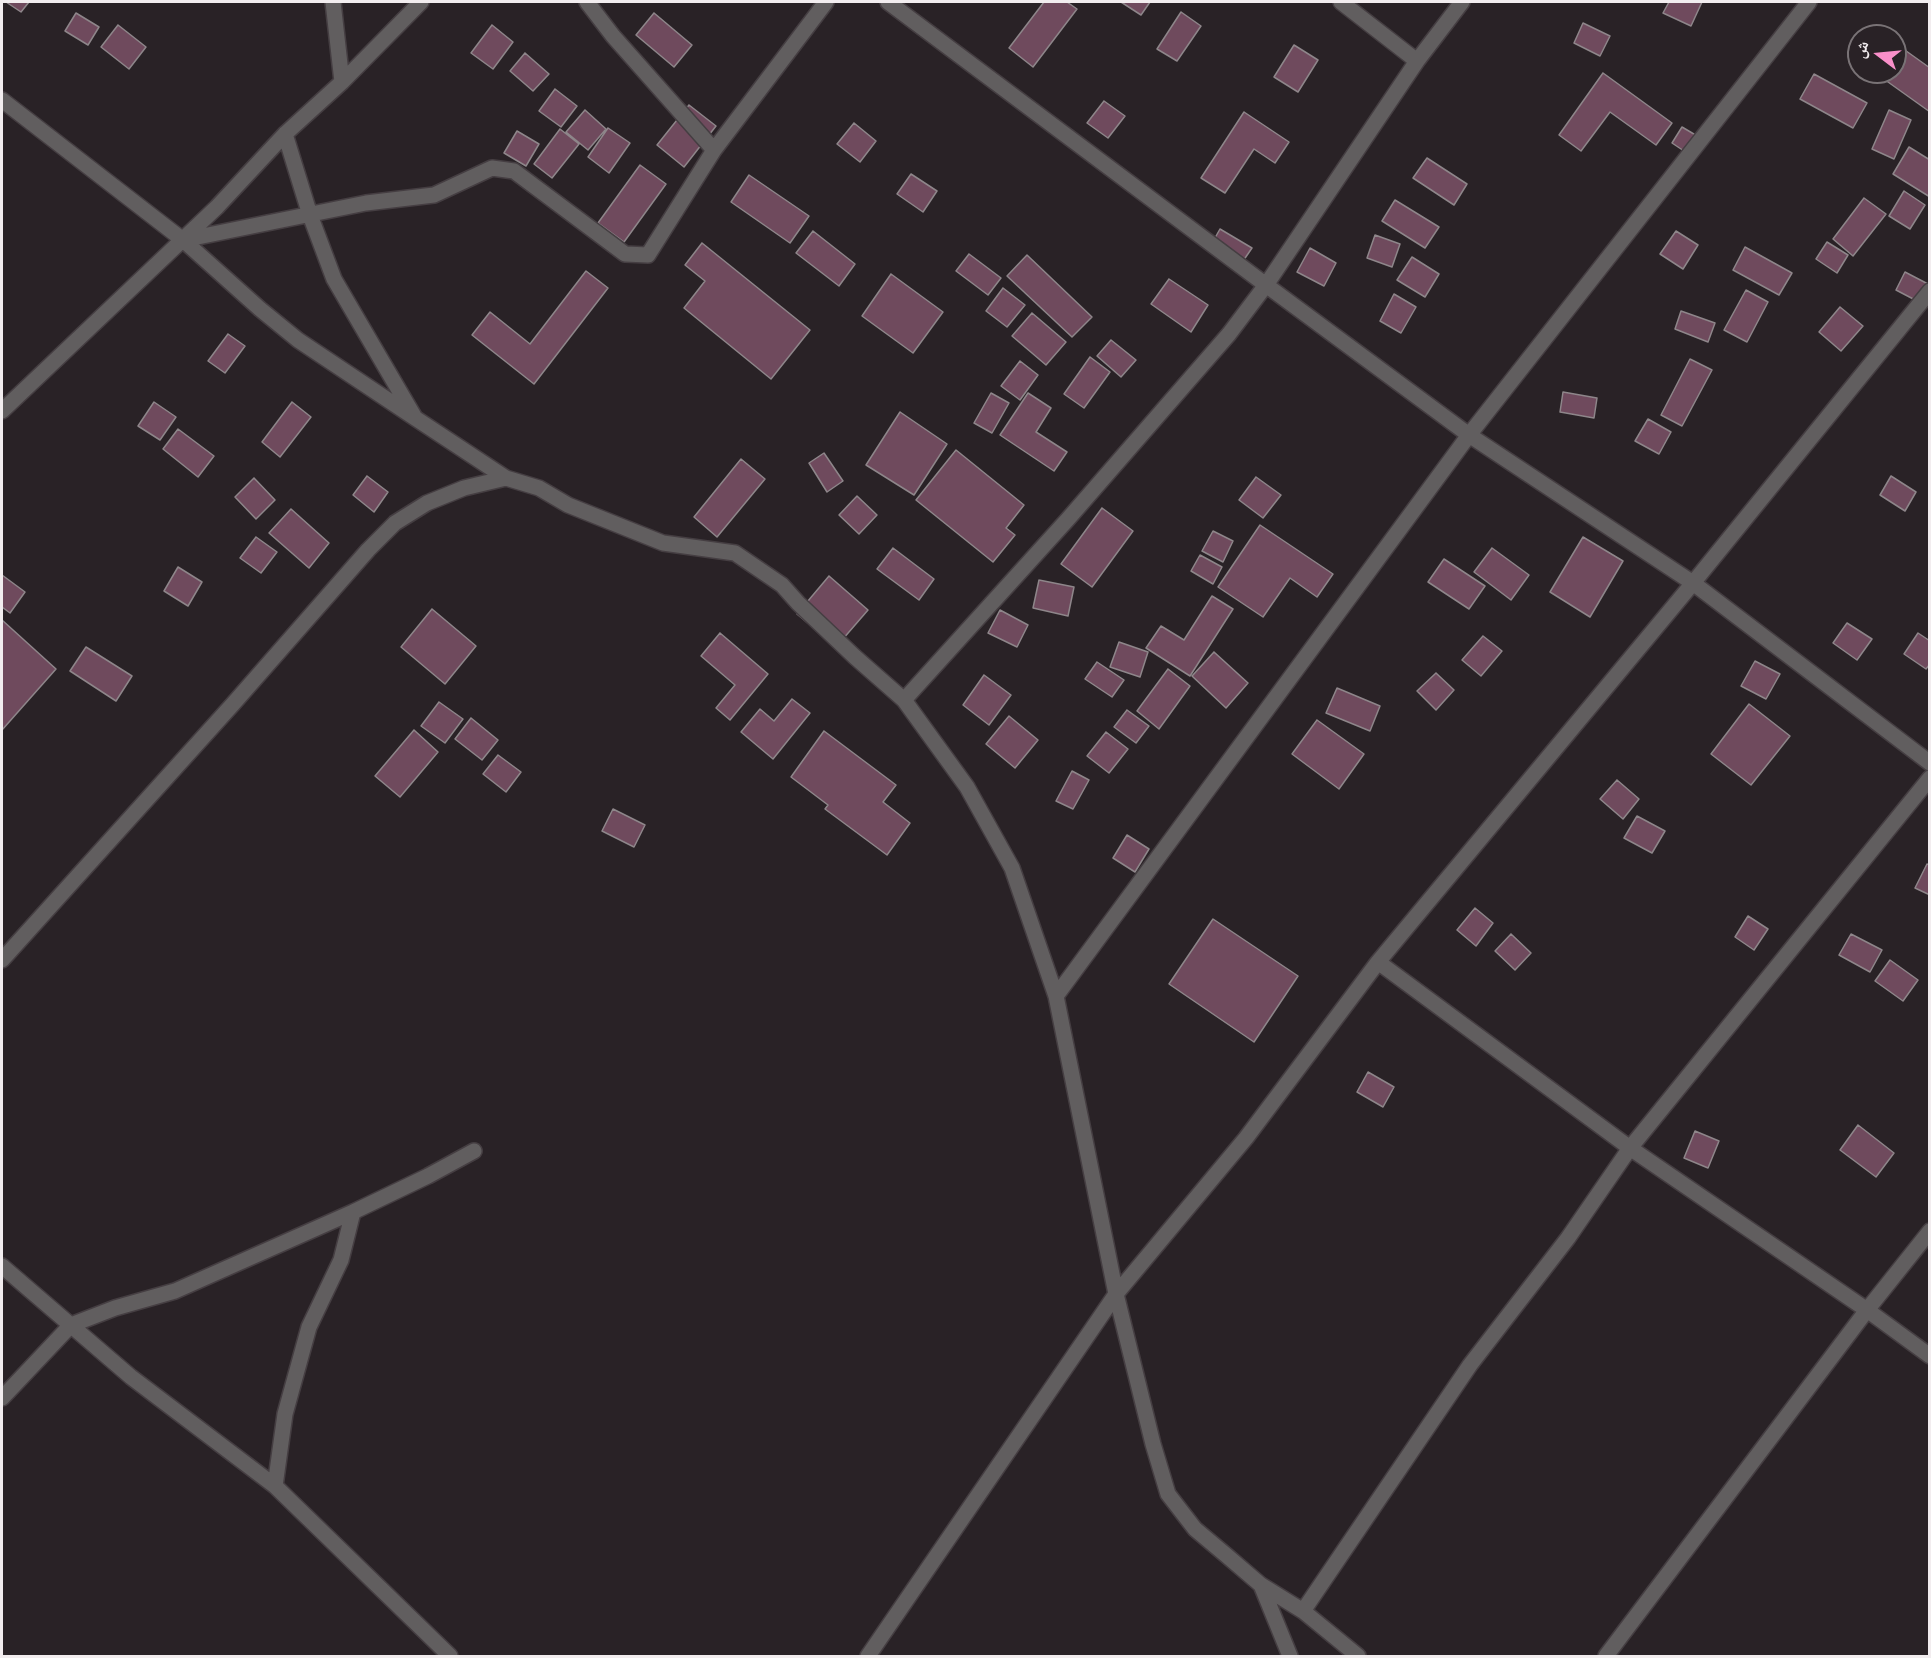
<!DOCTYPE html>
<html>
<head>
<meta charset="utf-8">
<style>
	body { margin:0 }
	#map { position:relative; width:1931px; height:1658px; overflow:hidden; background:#292226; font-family:Cabin,"Noto Naskh Arabic",sans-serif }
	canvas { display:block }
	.frame { position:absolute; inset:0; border:3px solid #f2edef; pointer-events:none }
	.north { position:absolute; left:1847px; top:24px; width:60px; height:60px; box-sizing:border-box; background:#292226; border:2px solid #797376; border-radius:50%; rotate:286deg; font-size:16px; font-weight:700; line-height:24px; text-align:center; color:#f2edef }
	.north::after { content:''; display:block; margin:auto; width:21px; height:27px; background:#f98fc9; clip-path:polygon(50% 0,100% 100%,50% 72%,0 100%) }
</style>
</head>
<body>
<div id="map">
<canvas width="1931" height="1658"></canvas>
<div class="frame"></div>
<div class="north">ش</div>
</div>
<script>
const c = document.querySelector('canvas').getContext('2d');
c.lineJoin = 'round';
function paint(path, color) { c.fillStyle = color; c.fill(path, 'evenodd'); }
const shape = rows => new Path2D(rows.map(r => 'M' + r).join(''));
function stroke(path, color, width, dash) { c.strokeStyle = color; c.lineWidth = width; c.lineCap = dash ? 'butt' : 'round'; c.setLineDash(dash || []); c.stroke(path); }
const building = shape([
	[6,2,29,2,21,12,6,2],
	[1044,2,1067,2,1077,9,1033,67,1009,48,1044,2],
	[1121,2,1150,2,1141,15,1121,2],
	[1669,2,1702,2,1691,26,1663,13,1669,2],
	[1181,12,1201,26,1177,61,1157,49,1181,12],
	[76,13,99,27,88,45,65,31,76,13],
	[654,13,692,45,674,67,636,35,654,13],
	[1583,23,1610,36,1600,56,1574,43,1583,23],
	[118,25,146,47,129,69,101,47,118,25],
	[492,25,513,42,493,69,471,53,492,25],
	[1895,43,1930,68,1930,112,1874,72,1895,72,1895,43],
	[1294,45,1318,60,1298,92,1274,77,1294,45],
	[525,53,549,74,533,91,510,71,525,53],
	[1603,73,1672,123,1656,145,1610,112,1581,151,1559,135,1603,73],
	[1814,74,1867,103,1853,128,1800,99,1814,74],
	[555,89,577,106,561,127,539,111,555,89],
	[1104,101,1125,116,1108,138,1087,123,1104,101],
	[689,105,716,126,684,167,657,145,689,105],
	[585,110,606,129,588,150,566,132,585,110],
	[1889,110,1911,120,1894,159,1872,149,1889,110],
	[1244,112,1289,142,1275,163,1254,149,1225,193,1201,178,1244,112],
	[854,123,876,141,860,162,837,144,854,123],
	[1682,127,1704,140,1693,157,1672,143,1682,127],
	[608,128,630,143,609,173,588,157,608,128],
	[560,129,579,144,552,178,534,164,560,129],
	[517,131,539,144,526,166,504,153,517,131],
	[1909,147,1930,160,1930,197,1893,174,1909,147],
	[1427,158,1467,184,1454,205,1413,178,1427,158],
	[640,165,666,184,624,242,598,223,640,165],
	[911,174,937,191,923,212,897,194,911,174],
	[749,175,809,216,790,243,731,202,749,175],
	[1904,191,1925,205,1910,229,1889,216,1904,191],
	[1864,198,1886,214,1853,256,1833,239,1864,198],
	[1395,200,1439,227,1425,248,1382,221,1395,200],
	[1220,229,1252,248,1241,264,1211,245,1220,229],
	[813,231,855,264,839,286,796,253,813,231],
	[1676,231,1698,245,1683,269,1660,254,1676,231],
	[1375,235,1400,244,1392,267,1367,258,1375,235],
	[1827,242,1848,255,1837,273,1816,259,1827,242],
	[702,243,810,330,771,379,684,308,705,281,685,265,702,243],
	[1745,247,1792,273,1779,295,1733,270,1745,247],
	[1310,248,1336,263,1324,286,1297,272,1310,248],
	[969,254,1001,278,988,295,956,271,969,254],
	[1027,255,1092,317,1072,337,1007,276,1027,255],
	[1412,257,1439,274,1425,297,1397,280,1412,257],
	[586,271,608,288,534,384,472,335,490,312,530,344,586,271],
	[1905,272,1928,284,1919,302,1896,290,1905,272],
	[891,274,943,312,913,353,862,316,891,274],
	[1169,279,1208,305,1191,332,1151,304,1169,279],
	[1003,288,1025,305,1007,327,986,311,1003,288],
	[1746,290,1768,302,1747,342,1724,330,1746,290],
	[1394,294,1416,307,1401,333,1380,321,1394,294],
	[1840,307,1863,326,1841,351,1819,332,1840,307],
	[1681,311,1715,323,1708,342,1675,329,1681,311],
	[1032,313,1066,342,1046,365,1012,336,1032,313],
	[228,334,245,346,225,373,208,361,228,334],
	[1111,340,1136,360,1121,377,1097,356,1111,340],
	[1090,357,1110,372,1084,408,1064,394,1090,357],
	[1690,359,1712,370,1682,426,1661,415,1690,359],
	[1020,361,1038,375,1020,400,1001,386,1020,361],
	[1563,392,1597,398,1594,418,1560,412,1563,392],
	[991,393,1009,403,992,433,974,423,991,393],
	[1028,393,1051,408,1036,432,1067,452,1054,471,1000,435,1028,393],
	[154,402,176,417,160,440,138,426,154,402],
	[292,402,311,417,280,457,262,442,292,402],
	[900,412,947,444,914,495,866,465,900,412],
	[1648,419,1671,432,1659,454,1635,441,1648,419],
	[178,429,214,456,198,477,163,449,178,429],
	[956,450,1024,505,1006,528,1015,535,993,562,916,500,956,450],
	[824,453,843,481,827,492,809,463,824,453],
	[741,459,765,479,717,537,694,517,741,459],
	[367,476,388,492,374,512,353,495,367,476],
	[1891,476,1916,492,1905,511,1880,495,1891,476],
	[1256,477,1281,495,1263,518,1239,500,1256,477],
	[254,478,275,500,256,519,235,497,254,478],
	[857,496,877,515,859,534,839,515,857,496],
	[1102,508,1133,531,1092,587,1061,564,1102,508],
	[291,509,329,543,309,568,269,533,291,509],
	[1260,525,1333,574,1317,597,1290,578,1263,617,1218,587,1260,525],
	[1213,531,1233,541,1223,562,1202,551,1213,531],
	[256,537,277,552,261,573,240,558,256,537],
	[1583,537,1623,561,1590,617,1550,592,1583,537],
	[893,548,934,579,919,600,877,569,893,548],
	[1492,548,1529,575,1511,600,1474,572,1492,548],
	[1200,555,1222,567,1213,584,1191,571,1200,555],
	[1444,559,1485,586,1469,609,1428,582,1444,559],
	[178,567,202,582,188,606,164,591,178,567],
	[2,575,25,592,10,613,2,607,2,575],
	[829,576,868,610,836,647,797,614,829,576],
	[1039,580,1074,587,1068,616,1033,608,1039,580],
	[1212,596,1233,609,1190,676,1146,648,1161,626,1184,640,1212,596],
	[432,609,476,646,445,684,401,647,432,609],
	[1000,610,1028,625,1017,647,988,633,1000,610],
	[2,620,56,669,2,730,2,620],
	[1847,623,1872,639,1857,660,1833,643,1847,623],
	[720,633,768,674,730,720,716,708,735,685,701,656,720,633],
	[1918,633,1930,641,1930,664,1926,669,1904,654,1918,633],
	[1483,636,1502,651,1481,676,1462,660,1483,636],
	[1119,642,1148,652,1140,677,1110,667,1119,642],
	[86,647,132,676,116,701,70,671,86,647],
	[1214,652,1248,683,1226,708,1192,676,1214,652],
	[1755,661,1780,674,1766,699,1741,686,1755,661],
	[1097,662,1124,680,1112,697,1085,679,1097,662],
	[1168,669,1190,686,1159,729,1137,711,1168,669],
	[1436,673,1454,690,1436,710,1417,691,1436,673],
	[984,675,1011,695,989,725,963,705,984,675],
	[1337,688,1380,706,1370,731,1326,713,1337,688],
	[792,699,810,713,773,759,741,732,760,709,774,721,792,699],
	[439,702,463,719,445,743,421,726,439,702],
	[1749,704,1790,736,1751,785,1711,754,1749,704],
	[1127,710,1149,726,1136,743,1114,727,1127,710],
	[1009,716,1038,740,1015,768,986,744,1009,716],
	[471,718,498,740,482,760,455,739,471,718],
	[1317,720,1364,754,1339,789,1292,754,1317,720],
	[414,730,438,752,400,797,375,776,414,730],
	[824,731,896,785,883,802,910,823,887,855,825,809,828,805,791,777,824,731],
	[1106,732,1128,749,1109,773,1087,756,1106,732],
	[498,755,521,772,506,792,483,774,498,755],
	[1072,771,1089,780,1073,809,1056,801,1072,771],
	[1617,780,1639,799,1623,819,1600,799,1617,780],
	[613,809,645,825,634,847,602,831,613,809],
	[1637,816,1665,831,1652,853,1624,838,1637,816],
	[1127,835,1149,849,1135,872,1113,858,1127,835],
	[1927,864,1930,865,1930,895,1915,888,1927,864],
	[1475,908,1493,923,1476,946,1457,930,1475,908],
	[1748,916,1768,929,1754,950,1735,937,1748,916],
	[1213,919,1298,976,1254,1042,1169,984,1213,919],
	[1511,934,1531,953,1515,970,1495,951,1511,934],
	[1851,934,1882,950,1870,972,1839,955,1851,934],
	[1890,960,1918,980,1903,1001,1875,981,1890,960],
	[1368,1072,1394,1087,1383,1107,1357,1092,1368,1072],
	[1858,1125,1894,1153,1876,1177,1840,1150,1858,1125],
	[1695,1131,1719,1141,1708,1168,1684,1158,1695,1131]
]);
const minor = shape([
	[333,2,342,82],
	[587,2,613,36,714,150],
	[888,2,1266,285,1469,435,1693,583,1930,763],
	[1341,2,1417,61],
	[2,100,183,240,260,309,298,340,415,418,506,478,539,488,568,505,663,543,735,553,782,585,798,603,855,657,904,700,967,787,1012,868,1056,996,1116,1294,1153,1444,1168,1494,1195,1529,1226,1555,1261,1585,1303,1611,1358,1656],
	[285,134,310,215,334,279,414,416],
	[183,240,366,203,434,195,492,168,514,171,625,254,648,255,714,150,826,2],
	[2,411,217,207,285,134,342,82,421,2],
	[904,700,1068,519,1229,334,1266,285,1417,61,1462,2],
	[2,960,233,704,368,550,395,523,427,503,464,488,506,478],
	[1378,962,1630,1148,1867,1310,1930,1356],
	[1056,996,1469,435,1809,2],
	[2,1266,131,1377,275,1486,450,1656],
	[2,1398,71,1325,115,1308,175,1291,353,1212,428,1176,474,1151],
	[275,1486,285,1414,309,1327,341,1260,353,1212],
	[1261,1585,1290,1656],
	[1303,1611,1470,1365,1568,1238,1630,1148,1930,778],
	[868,1656,1116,1294,1246,1138,1378,962,1693,583,1930,291],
	[1606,1656,1867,1310,1930,1231]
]);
paint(building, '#6f4a5d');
stroke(building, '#8e868a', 1.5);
stroke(minor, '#453e42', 18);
stroke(minor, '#615e5f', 15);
</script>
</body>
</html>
